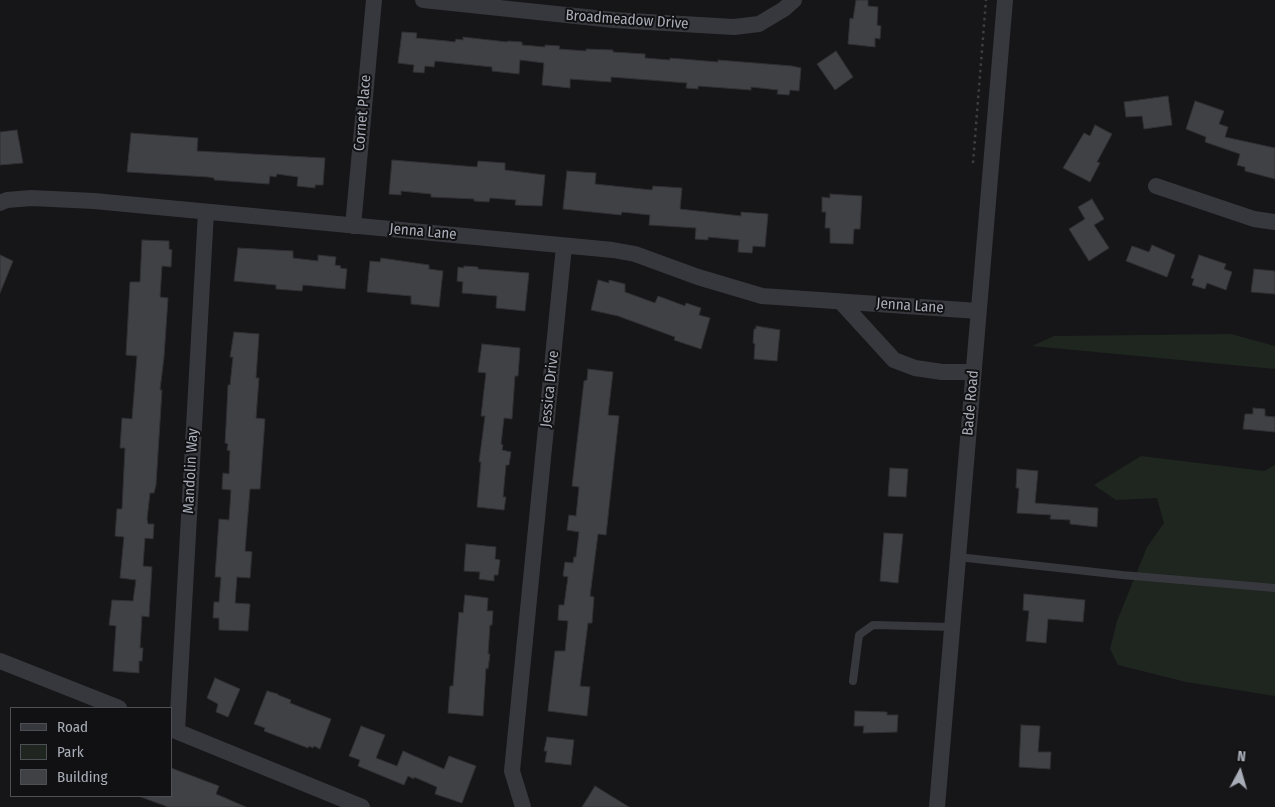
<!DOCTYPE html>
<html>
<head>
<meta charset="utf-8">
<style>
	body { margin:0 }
	#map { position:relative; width:1275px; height:807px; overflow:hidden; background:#161618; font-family:"Fira Sans Condensed",sans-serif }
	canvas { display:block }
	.legend { position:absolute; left:10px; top:707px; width:162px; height:90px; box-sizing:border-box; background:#111113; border:1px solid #4d4f55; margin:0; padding:6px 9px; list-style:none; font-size:15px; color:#a8adb8 }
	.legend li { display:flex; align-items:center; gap:10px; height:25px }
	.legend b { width:25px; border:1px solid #4d4f55 }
	.north { position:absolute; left:1215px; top:747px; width:50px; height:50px; -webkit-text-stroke:4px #111113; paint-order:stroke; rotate:6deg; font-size:14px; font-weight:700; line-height:20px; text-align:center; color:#a8adb8 }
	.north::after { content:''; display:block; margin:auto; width:18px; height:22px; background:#a8adb8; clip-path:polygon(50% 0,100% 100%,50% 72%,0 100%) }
</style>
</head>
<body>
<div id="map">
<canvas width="1275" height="807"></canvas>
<ul class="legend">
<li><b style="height:6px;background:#37383d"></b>Road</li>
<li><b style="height:14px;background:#1e261f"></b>Park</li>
<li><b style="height:14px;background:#404145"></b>Building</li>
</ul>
<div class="north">N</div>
</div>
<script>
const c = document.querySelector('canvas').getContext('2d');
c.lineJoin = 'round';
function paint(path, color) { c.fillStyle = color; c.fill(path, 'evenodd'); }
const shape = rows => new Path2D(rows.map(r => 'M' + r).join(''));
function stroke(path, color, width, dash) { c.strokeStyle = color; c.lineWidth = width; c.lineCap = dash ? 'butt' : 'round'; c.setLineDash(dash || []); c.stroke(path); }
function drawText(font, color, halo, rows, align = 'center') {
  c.font = font + ' "Fira Sans Condensed",sans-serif'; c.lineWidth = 4; c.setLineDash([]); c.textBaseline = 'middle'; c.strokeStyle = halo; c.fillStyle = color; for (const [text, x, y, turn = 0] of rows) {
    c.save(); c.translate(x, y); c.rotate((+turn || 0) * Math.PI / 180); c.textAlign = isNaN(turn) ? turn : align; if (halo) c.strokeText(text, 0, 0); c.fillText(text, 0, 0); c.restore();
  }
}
const green = shape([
	[1231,334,1275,346,1275,369,1032,346,1054,336],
	[1141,456,1264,471,1275,465,1275,696,1186,682,1118,665,1110,649,1117,621,1147,547,1164,523,1157,498,1116,500,1094,485]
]);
const building = shape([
	[856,0,868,0,868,6,878,7,877,25,881,26,880,39,875,38,875,47,848,44,850,18,853,19,856,0],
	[402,32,417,33,416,38,447,41,455,42,456,39,463,40,463,37,507,42,508,41,522,42,522,45,545,47,545,45,560,46,559,49,586,51,586,49,613,50,613,52,645,54,645,58,670,60,670,58,718,62,718,60,792,66,801,68,799,91,790,90,789,95,777,94,778,90,751,87,751,90,698,86,698,89,686,88,687,83,611,77,611,82,570,79,570,88,542,85,544,63,520,60,519,74,492,71,492,67,435,61,434,67,425,66,424,73,413,72,414,65,398,63,402,32],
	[836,51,853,77,835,90,817,64,836,51],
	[1168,96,1172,125,1144,129,1142,116,1126,117,1124,102,1168,96],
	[1195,101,1224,111,1219,124,1228,127,1225,137,1275,148,1275,179,1245,171,1245,167,1237,165,1240,154,1205,142,1206,137,1186,129,1195,101],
	[1095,125,1112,134,1097,162,1100,163,1090,182,1063,168,1084,133,1090,136,1095,125],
	[17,130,23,163,0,165,0,132,17,130],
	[131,133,198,138,197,151,325,158,323,185,315,185,315,188,297,186,298,177,277,174,276,177,270,176,269,184,214,180,214,178,208,177,127,172,131,133],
	[392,160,477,167,478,161,505,163,505,170,545,175,542,206,515,205,516,200,490,198,489,202,474,201,474,199,431,197,431,194,401,191,401,195,389,194,392,160],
	[567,171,596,173,595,184,652,190,653,186,682,188,680,209,741,216,741,212,768,214,765,247,753,246,752,253,738,252,739,240,708,237,708,240,695,239,696,228,649,225,650,215,622,212,621,215,563,209,567,171],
	[830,194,862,196,860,229,854,229,853,244,830,243,830,228,825,228,826,212,822,212,822,197,830,198,830,194],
	[1092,199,1104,219,1094,225,1109,248,1089,261,1069,229,1085,219,1078,207,1092,199],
	[142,240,169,241,169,249,172,250,171,267,162,266,160,297,168,298,164,357,160,390,162,390,156,485,154,493,150,493,147,519,148,524,154,524,153,539,145,538,143,566,152,567,149,617,142,616,140,648,143,648,142,661,139,661,139,673,113,671,116,626,109,625,112,600,133,601,136,580,120,578,124,537,115,536,117,509,122,509,125,448,120,448,122,418,132,419,137,356,126,355,130,282,140,282,142,240],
	[1152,245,1175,255,1167,277,1126,261,1132,246,1149,252,1152,245],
	[238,248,293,251,293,258,318,261,318,255,336,257,335,265,341,266,340,268,347,269,345,289,303,285,302,291,276,289,276,285,234,281,238,248],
	[0,255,13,261,0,293,0,255],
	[1199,255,1226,264,1224,269,1232,272,1226,290,1207,283,1205,289,1192,285,1194,279,1191,278,1199,255],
	[381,258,429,265,429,269,443,271,439,307,411,304,411,296,367,292,370,261,380,262,381,258],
	[464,266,478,267,478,269,529,273,525,311,496,308,497,296,462,293,463,282,457,281,458,267,464,268,464,266],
	[1254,269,1275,271,1275,294,1251,292,1254,269],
	[598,280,609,283,609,280,625,284,625,292,655,303,658,296,685,306,686,303,701,308,699,315,710,318,701,349,674,340,675,337,618,316,591,310,598,280],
	[756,326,780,330,777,361,754,359,755,344,753,343,754,329,756,329,756,326],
	[234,332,259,334,256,378,259,378,256,418,265,419,260,489,250,489,245,551,252,552,250,578,237,577,235,603,250,604,248,631,219,630,219,618,213,618,214,602,219,602,221,577,215,577,219,519,229,520,231,490,222,489,223,473,229,474,230,451,227,450,228,444,225,443,226,426,228,385,230,385,233,357,230,357,234,332],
	[482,344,520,348,518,376,515,376,512,419,504,418,501,444,503,445,502,450,511,452,509,465,506,465,503,497,506,497,504,510,477,507,481,462,479,462,485,416,481,416,486,373,478,372,482,344],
	[588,369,613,372,608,415,619,416,606,535,598,534,590,596,594,597,592,623,588,623,580,686,590,687,587,716,548,711,555,651,565,651,568,621,558,620,559,605,564,605,568,577,563,576,565,562,573,563,574,557,576,557,579,532,567,530,569,515,576,516,579,487,572,486,584,381,587,380,588,369],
	[1253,408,1265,409,1265,416,1275,417,1275,432,1243,429,1245,414,1253,414,1253,408],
	[890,468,908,469,906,497,888,496,890,468],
	[1017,469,1038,471,1035,503,1098,508,1097,527,1070,524,1070,520,1050,519,1051,515,1017,513,1019,488,1016,488,1017,469],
	[884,533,903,534,898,583,880,581,884,533],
	[466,544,496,547,495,559,500,560,498,575,494,575,494,581,479,579,480,572,464,571,466,544],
	[1024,594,1085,600,1083,622,1048,619,1046,643,1026,641,1029,611,1023,610,1024,594],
	[465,595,488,598,487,611,493,611,492,625,490,625,488,654,490,654,488,669,486,668,483,716,448,713,450,686,453,686,459,612,463,613,465,595],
	[215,678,240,689,228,717,216,712,218,704,207,698,215,678],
	[267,691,278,694,278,695,291,700,290,703,331,719,320,749,314,746,313,748,309,746,308,748,264,731,265,728,254,724,267,691],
	[855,711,887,712,887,715,898,715,897,732,863,733,864,726,854,726,855,711],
	[1021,725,1040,726,1038,752,1051,752,1050,769,1019,767,1021,725],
	[361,726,385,735,376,758,397,766,403,751,444,769,449,756,476,766,462,803,435,794,437,787,414,777,414,779,408,776,404,785,358,766,360,760,349,756,361,726],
	[547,737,574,740,571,765,545,762,547,751,544,751,547,737],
	[171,768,219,786,216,794,246,807,168,807,141,797,171,796,171,768],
	[595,786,629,807,582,807,595,786]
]);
const path = shape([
	[973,163,986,0]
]);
const service = shape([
	[958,557,1122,575,1275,588],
	[853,681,859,635,873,625,952,627]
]);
const minor = shape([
	[423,0,614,20,734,27,759,24,784,9,794,0],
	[1156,186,1254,219,1275,222],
	[0,203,7,200,31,198,94,201,613,250,635,254,698,277,762,296,978,311],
	[353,226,374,0],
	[841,302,894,360,915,368,942,372,973,372],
	[0,661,119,708],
	[171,729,362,807],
	[177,731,206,212],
	[523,807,512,771,564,246],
	[937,807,1005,0]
]);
const streetNames = [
	["Broadmeadow Drive",627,20,4],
	["Cornet Place",363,113,-85],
	["Jenna Lane",423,232,5],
	["Jenna Lane",910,306,4],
	["Jessica Drive",550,389,-84],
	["Bade Road",971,403,-85],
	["Mandolin Way",191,471,-87]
];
paint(green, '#1e261f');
paint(building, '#404145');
stroke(building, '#303034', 1);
stroke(path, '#3d3f44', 2.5, [2.5, 4]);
stroke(service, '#37383d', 8);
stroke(minor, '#37383d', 16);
drawText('15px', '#a8adb8', '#111113', streetNames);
</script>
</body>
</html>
